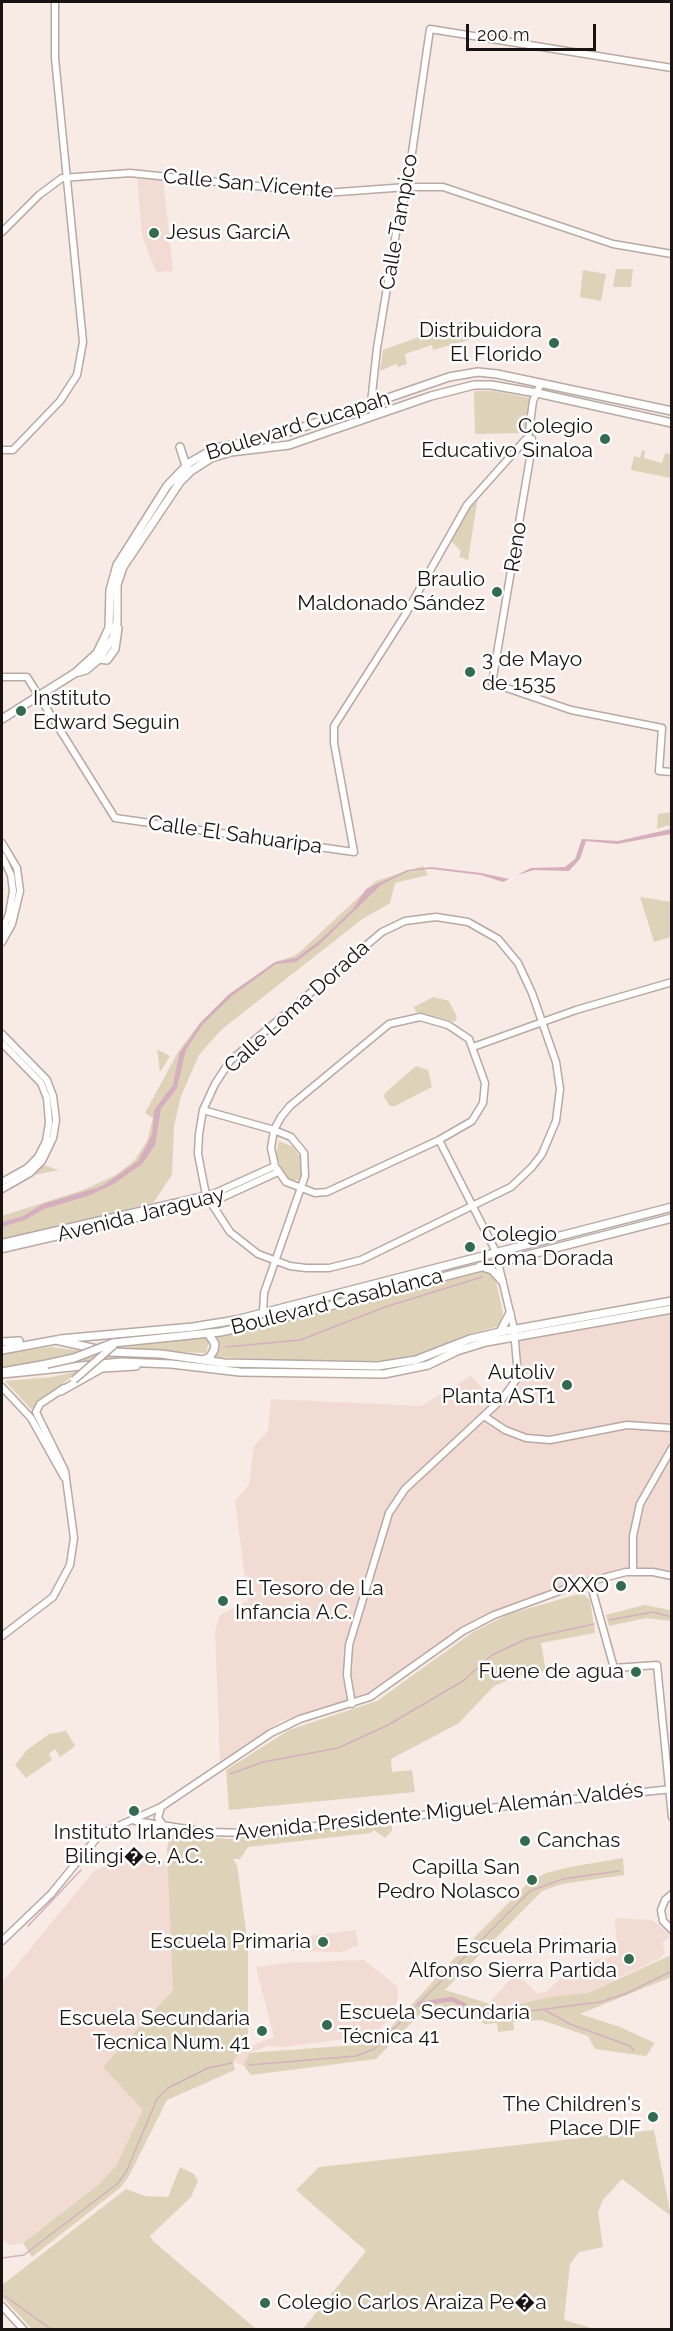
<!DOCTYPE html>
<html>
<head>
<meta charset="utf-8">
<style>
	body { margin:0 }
	#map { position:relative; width:673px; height:2331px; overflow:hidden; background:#f8eae5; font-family:Raleway,sans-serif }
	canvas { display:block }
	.frame { position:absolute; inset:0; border:3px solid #191413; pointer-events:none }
	.scale { position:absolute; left:466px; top:24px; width:130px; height:27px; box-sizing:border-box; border:3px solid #191413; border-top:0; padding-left:8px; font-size:18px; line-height:21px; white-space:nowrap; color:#191413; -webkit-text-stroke:4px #fff; paint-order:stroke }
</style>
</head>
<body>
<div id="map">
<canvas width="673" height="2331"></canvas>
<div class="frame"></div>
<div class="scale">200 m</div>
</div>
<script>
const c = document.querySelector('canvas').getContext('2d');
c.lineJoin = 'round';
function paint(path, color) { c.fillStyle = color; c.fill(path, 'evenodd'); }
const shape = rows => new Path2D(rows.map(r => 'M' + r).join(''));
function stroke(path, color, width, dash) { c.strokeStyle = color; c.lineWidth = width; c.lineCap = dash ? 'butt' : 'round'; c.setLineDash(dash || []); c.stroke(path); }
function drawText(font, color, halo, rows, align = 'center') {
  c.font = font + ' Raleway,sans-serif'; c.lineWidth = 5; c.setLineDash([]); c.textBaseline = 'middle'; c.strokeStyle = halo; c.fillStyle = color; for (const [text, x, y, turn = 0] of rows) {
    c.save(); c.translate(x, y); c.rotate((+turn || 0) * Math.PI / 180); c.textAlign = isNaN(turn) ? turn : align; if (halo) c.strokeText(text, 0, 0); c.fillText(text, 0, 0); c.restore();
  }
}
const built = shape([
	[137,176,163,179,173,271,156,272,142,236],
	[671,1309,671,1577,634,1572,531,1601,460,1628,443,1646,369,1699,281,1721,220,1763,215,1631,220,1615,248,1601,235,1501,249,1485,254,1446,268,1431,271,1399,421,1406,471,1376,497,1403,518,1377,515,1336],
	[138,1853,169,1863,172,1898,173,1990,103,2067,144,2110,116,2166,98,2185,23,2243,10,2245,2,2240,2,1983,94,1871],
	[615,1918,652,1920,671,1936,662,1943,665,1951,662,1957,588,1993,503,2008,488,2004,516,1973,537,1993,546,1992,580,1961,609,1958,617,1949],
	[355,1930,359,1945,341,1952,288,1951,287,1939],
	[364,1960,397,1986,398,1998,394,2010,374,2038,344,2039,284,2047,268,2046,249,2053,244,2066,233,2061,244,2049,274,2037,256,1967,286,1963]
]);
const green = shape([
	[616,269,633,269,631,287,613,287],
	[583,270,606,274,601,301,580,297],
	[463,321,469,340,433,350,432,345,405,354,407,364,398,367,396,364,380,371,383,350],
	[474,391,493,391,531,398,526,433,475,434],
	[642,450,645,451,644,458,662,463,665,453,671,454,671,478,631,470,634,456,640,458],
	[478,497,468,560,459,557,461,551,451,541,469,506],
	[671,812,671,828,668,825,657,829,658,814],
	[423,866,428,875,395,883,390,903,361,920,221,1030,199,1055,181,1096,174,1126,172,1175,153,1203,2,1239,2,1216,83,1190,116,1175,134,1161,147,1141,153,1118,145,1113,178,1052,199,1024,230,994,275,962,294,956,303,949,376,881],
	[640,897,671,902,671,937,654,942],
	[433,997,449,1001,457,1017,455,1022,416,1012,414,1007],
	[157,1049,170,1056,160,1072],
	[416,1066,428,1070,432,1087,395,1106,390,1106,384,1097,385,1093],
	[279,1141,293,1147,300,1157,303,1168,301,1180,288,1180,283,1173,276,1154],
	[43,1165,59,1170,29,1176],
	[483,1268,495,1276,503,1313,500,1326,466,1335,416,1356,399,1360,349,1362,212,1357,217,1346,214,1334],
	[206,1337,209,1342,206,1353,110,1349],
	[51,1347,83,1351,65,1357,2,1369,2,1354],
	[96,1352,132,1358,75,1362],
	[79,1371,39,1402,32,1410,5,1381,52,1377],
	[582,1593,590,1600,595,1633,541,1643,546,1672,515,1677,494,1686,459,1723,391,1759,392,1772,412,1770,415,1792,229,1810,226,1770,289,1730,377,1701,473,1632,509,1614],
	[644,1605,671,1610,671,1621,646,1618,609,1626,606,1615],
	[66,1731,75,1746,60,1757,55,1749,49,1754,52,1760,26,1778,15,1765,27,1750,49,1734],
	[392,1822,392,1831,385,1838,374,1830,370,1833,248,1847,240,1859,233,1859,237,1865,248,1945,248,2044,233,2061,235,2070,167,2100,129,2176,120,2188,32,2257,23,2243,98,2185,116,2166,143,2110,103,2067,173,1990,167,1849,170,1834,229,1839],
	[623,1858,624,1875,562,1884,542,1891,445,1990,503,2008,550,1997,588,1993,671,1955,671,1977,580,2014,620,2027,655,2043,646,2056,595,2049,588,2036,541,2020,513,2022,514,2030,498,2032,497,2023,485,2024,456,2007,426,2008,376,2059,251,2075,244,2066,249,2053,369,2044,383,2036,461,1951,529,1882,546,1873,570,1867],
	[654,2130,671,2216,622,2179,603,2200,598,2212,603,2247,579,2252,570,2264,564,2320,595,2329,303,2329,366,2251,296,2190,319,2167],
	[180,2167,194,2174,198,2181,191,2197,150,2236,153,2241,256,2329,32,2329,2,2297,2,2285,126,2189,145,2196,168,2197]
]);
const water = shape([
	[671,829,671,834,617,844,586,841,580,859,569,871,534,870,517,875,531,868,565,867,575,859,582,839,618,841],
	[431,867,481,873,509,879,503,882,481,875,431,869,409,871,381,885,320,944,296,962,276,964,232,996,203,1024,186,1050,177,1088,161,1109,155,1145,142,1164,114,1184,88,1196,44,1209,25,1220,2,1227,2,1222,23,1216,43,1204,102,1186,138,1161,152,1135,154,1110,173,1085,179,1054,201,1022,228,995,275,962,296,958,318,942,353,909,366,889,407,870]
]);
const stream = shape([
	[226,1347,300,1340,385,1307,482,1277],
	[609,1620,653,1612,672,1617],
	[230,1774,263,1762,338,1748,388,1725,463,1681,492,1655,526,1639,594,1624],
	[28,1926,81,1870],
	[545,2010,570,2024,630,2046,634,2051],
	[483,2017,600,2002,625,1994,672,1971],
	[249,2065,356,2056,374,2049,530,1891,563,1879,619,1871],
	[2,2258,24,2255,117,2184,126,2172,157,2099,168,2088,208,2068,232,2063],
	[5,2296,52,2330]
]);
const canal = shape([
	[419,2004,452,1999,466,2006]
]);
const secondary = shape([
	[2,232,39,195,62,178,130,173,325,193,407,187,443,187,613,244,672,254],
	[541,383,533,401,528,439,531,452,492,683,571,710,662,728,659,771,672,772],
	[374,415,371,403,377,348,396,233,407,187,430,29,672,68],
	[2,450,13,450,60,401,77,375,83,342,55,58,55,2],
	[2,677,27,677,115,818,354,852,334,743,334,726,405,615,467,505,526,439,532,439],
	[2,843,17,868,20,891,12,924,2,942],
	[2,856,11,875,13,891,9,914,2,932],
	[436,917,468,922,498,939,518,963,532,993,556,1062,560,1089,556,1121,542,1154,532,1167,511,1187,361,1260,329,1268,306,1268,290,1266,258,1254,230,1232,206,1195,198,1154,199,1134,203,1110,215,1084,230,1061,382,932,405,921,436,917],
	[420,1017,448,1025,469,1039,485,1083,483,1103,472,1121,439,1140,327,1192,315,1193,286,1182,275,1166,271,1148,274,1130,281,1117,290,1106,389,1024,420,1017],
	[2,1034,47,1080,53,1096,56,1120,53,1138,42,1161,30,1173,2,1189],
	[2,1043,41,1083,47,1098,49,1123,46,1141,38,1157,27,1168,2,1182],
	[473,1047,576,1010,672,982],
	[203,1110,274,1130,291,1137,304,1153,305,1176,264,1293,263,1313],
	[2,1243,213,1194,275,1166],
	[2,1249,219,1199,278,1172],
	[2,1387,31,1418,64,1477],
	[484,1416,505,1430,526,1438,550,1440,627,1425,672,1428],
	[633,1572,633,1536,640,1504,672,1448],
	[590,1582,614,1668,657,1665,672,1817],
	[2,1636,53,1597,70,1565,74,1538,65,1471,36,1412,40,1404,64,1388],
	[352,1704,347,1675,349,1645,389,1513,405,1489,503,1398,518,1377,514,1329,495,1250,439,1140],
	[161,1807,158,1818,164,1826],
	[135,1821,207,1832,249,1833,672,1789],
	[672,1894,665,1900,661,1910,663,1921,672,1930],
	[2,1941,51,1894,100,1834,161,1807,271,1733,300,1719,370,1697,463,1631,494,1615,576,1585,626,1572,653,1572,672,1576],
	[2,2306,24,2330]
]);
const primary = shape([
	[180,447,186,466],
	[99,659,107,660,115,649,118,628],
	[75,673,86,670,99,659,113,638,117,622,117,585,123,567,180,482,191,471,211,458,231,452,289,445,431,396,474,385,491,385,537,393,672,423],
	[2,719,75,673,97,653,109,628,110,590,117,565,167,486,189,463,215,448,274,437,449,377,478,372,497,374,672,411],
	[480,1266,492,1270,502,1281],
	[500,1332,510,1313],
	[60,1339,193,1327,236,1320,672,1207],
	[2,1342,19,1341],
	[113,1343,220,1332,267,1322,672,1218],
	[2,1350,56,1340,110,1352,161,1354,224,1363,378,1366,416,1360,470,1339,500,1332,672,1301],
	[203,1360,210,1357,214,1350,215,1344,208,1333],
	[2,1372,47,1364],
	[2,1374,121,1362,171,1364,240,1372,384,1374,428,1365,457,1351,486,1342,672,1309],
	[61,1391,102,1368,136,1366]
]);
const secondaryBridge = shape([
	[74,1380,113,1346]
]);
const primaryBridge = shape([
	[47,1364,74,1358,113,1343]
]);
const markers = [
	[154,233,6,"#346a50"],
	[554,343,6,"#346a50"],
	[605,439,6,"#346a50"],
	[497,592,6,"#346a50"],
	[470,672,6,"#346a50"],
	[21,711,6,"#346a50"],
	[470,1247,6,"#346a50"],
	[567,1385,6,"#346a50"],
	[621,1586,6,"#346a50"],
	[223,1601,6,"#346a50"],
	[636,1672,6,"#346a50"],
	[134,1811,6,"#346a50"],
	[525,1841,6,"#346a50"],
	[532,1880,6,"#346a50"],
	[323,1942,6,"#346a50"],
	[629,1959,6,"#346a50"],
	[327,2025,6,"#346a50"],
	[262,2031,6,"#346a50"],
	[653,2117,6,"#346a50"],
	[265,2303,6,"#346a50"]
];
const streetNames = [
	["Calle San Vicente",248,184,5],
	["Calle Tampico",399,222,-80],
	["Boulevard Cucapah",298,426,-17],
	["Reno",516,547,-81],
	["Calle El Sahuaripa",235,835,8],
	["Calle Loma Dorada",297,1007,-42],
	["Avenida Jaraguay",141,1215,-14],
	["Boulevard Casablanca",337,1302,-14],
	["Avenida Presidente Miguel Alemán Valdés",439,1812,-6]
];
const poiNames = [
	["Jesus GarciA",166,233,"left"],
	["Distribuidora",542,331],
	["El Florido",542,355],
	["Colegio",593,427],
	["Educativo Sinaloa",593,451],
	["Braulio",485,580],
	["Maldonado Sández",485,604],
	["3 de Mayo",482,660,"left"],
	["de 1535",482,684,"left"],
	["Instituto",33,699,"left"],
	["Edward Seguin",33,723,"left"],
	["Colegio",482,1235,"left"],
	["Loma Dorada",482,1259,"left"],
	["Autoliv",555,1373],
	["Planta AST1",555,1397],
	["OXXO",609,1586],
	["El Tesoro de La",235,1589,"left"],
	["Infancia A.C.",235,1613,"left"],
	["Fuene de agua",624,1672],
	["Instituto Irlandes",134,1833,"center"],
	["Bilingi�e, A.C.",134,1857,"center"],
	["Canchas",537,1841,"left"],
	["Capilla San",520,1868],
	["Pedro Nolasco",520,1892],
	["Escuela Primaria",311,1942],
	["Escuela Primaria",617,1947],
	["Alfonso Sierra Partida",617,1971],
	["Escuela Secundaria",339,2013,"left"],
	["Técnica 41",339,2037,"left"],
	["Escuela Secundaria",250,2019],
	["Tecnica Num. 41",250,2043],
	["The Children's",641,2105],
	["Place DIF",641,2129],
	["Colegio Carlos Araiza Pe�a",277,2303,"left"]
];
paint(built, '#f2dbd3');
paint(green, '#ded3b9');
paint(water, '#d6afbe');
stroke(stream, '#d6afbe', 1.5);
stroke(canal, '#d6afbe', 4.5);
stroke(secondary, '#b7a9a4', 9);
stroke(primary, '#b7a9a4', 10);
stroke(secondary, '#fff', 6);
stroke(primary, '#fff', 7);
stroke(secondaryBridge, '#b7a9a4', 9, []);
stroke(primaryBridge, '#b7a9a4', 10, []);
stroke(secondaryBridge, '#fff', 6);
stroke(primaryBridge, '#fff', 7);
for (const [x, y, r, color] of markers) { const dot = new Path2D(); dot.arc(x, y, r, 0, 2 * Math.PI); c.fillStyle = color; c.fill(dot); stroke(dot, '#fff', 2); }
drawText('21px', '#191413', '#fff', streetNames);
drawText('21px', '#191413', '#fff', poiNames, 'right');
</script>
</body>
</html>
